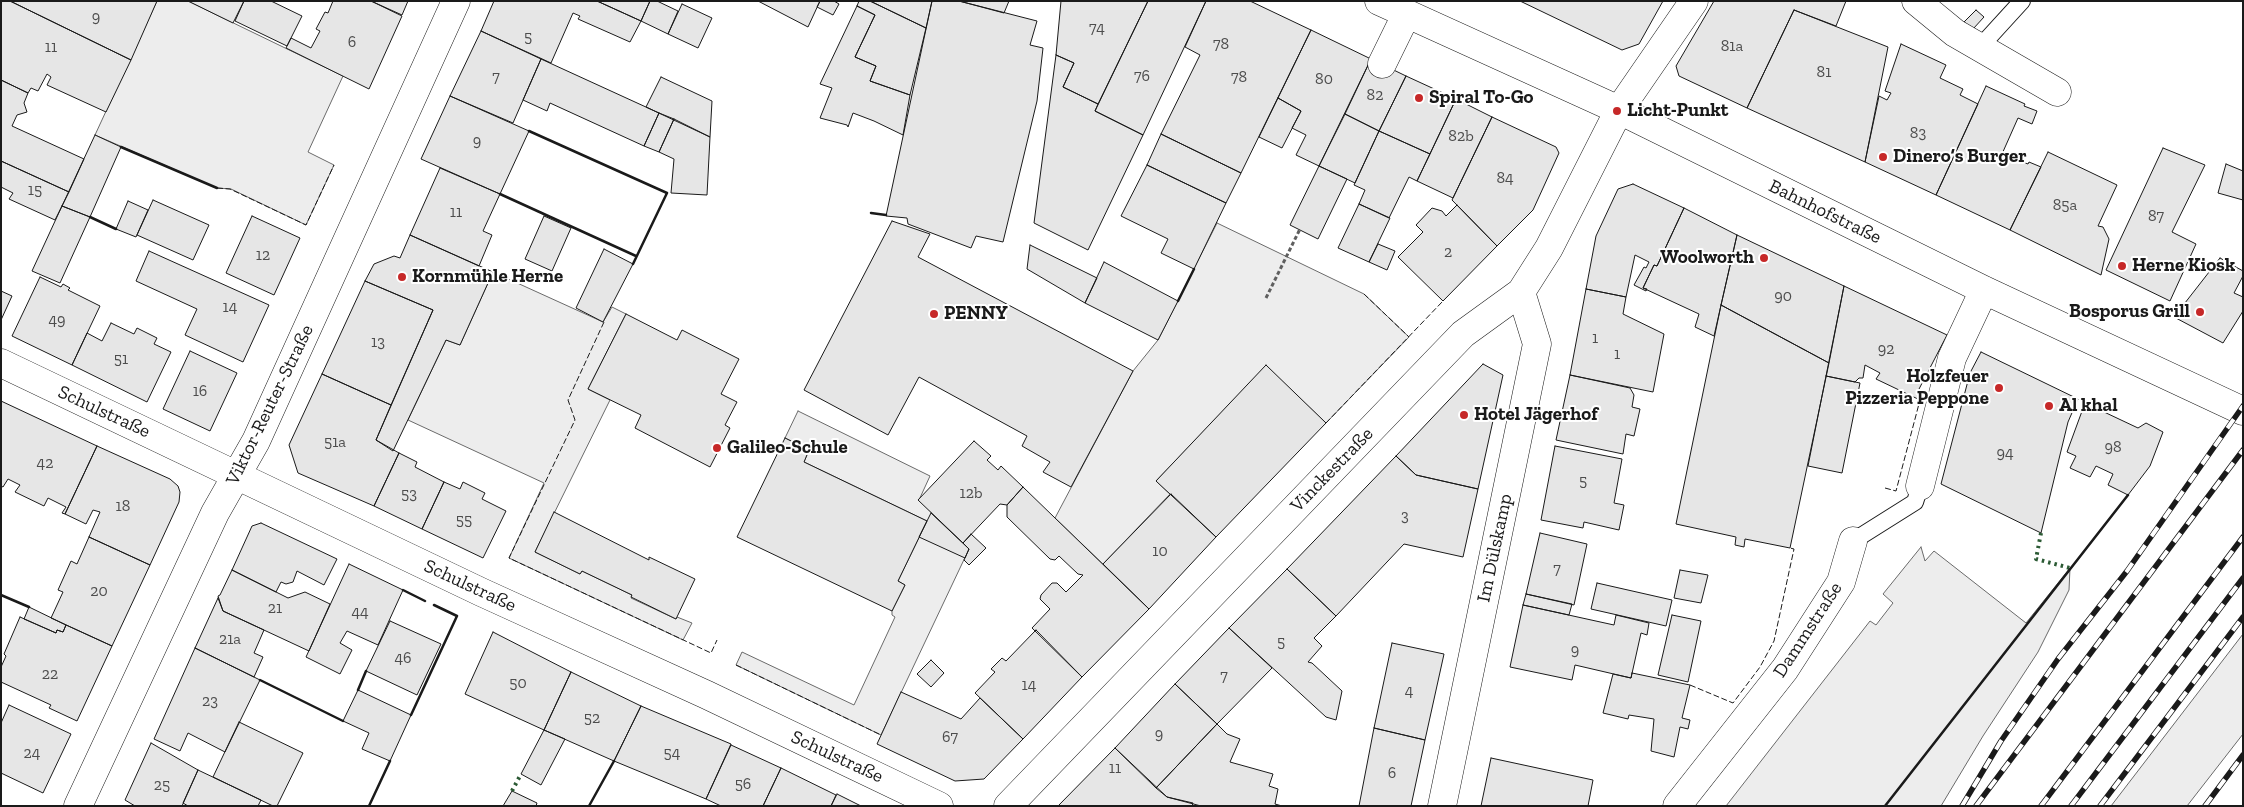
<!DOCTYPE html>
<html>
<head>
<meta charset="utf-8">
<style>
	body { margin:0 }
	#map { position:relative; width:2244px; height:807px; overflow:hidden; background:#fff; font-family:"Zilla Slab",serif }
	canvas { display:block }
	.frame { position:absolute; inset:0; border:2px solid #1a1a1a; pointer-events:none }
</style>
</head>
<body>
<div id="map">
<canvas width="2244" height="807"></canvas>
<div class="frame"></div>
</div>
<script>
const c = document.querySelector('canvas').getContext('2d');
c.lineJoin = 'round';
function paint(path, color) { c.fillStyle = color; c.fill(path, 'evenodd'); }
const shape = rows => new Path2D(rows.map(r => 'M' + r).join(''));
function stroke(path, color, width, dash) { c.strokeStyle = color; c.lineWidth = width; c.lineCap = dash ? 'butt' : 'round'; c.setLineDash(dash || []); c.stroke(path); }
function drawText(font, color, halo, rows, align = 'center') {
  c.font = font + ' "Zilla Slab",serif'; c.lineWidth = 4; c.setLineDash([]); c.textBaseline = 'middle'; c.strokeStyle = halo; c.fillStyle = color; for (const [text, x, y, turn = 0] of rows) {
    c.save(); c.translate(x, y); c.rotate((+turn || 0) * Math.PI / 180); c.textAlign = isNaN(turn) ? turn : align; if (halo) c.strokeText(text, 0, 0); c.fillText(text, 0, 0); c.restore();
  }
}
const built = shape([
	[157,1,188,1,343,76,308,152,334,165,306,225,231,189,217,188,95,135,157,1],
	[1217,223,1364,294,1409,337,1326,423,1266,366,1156,481,1170,494,1103,564,1055,518,1133,371,1158,340,1217,223],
	[493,272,603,322,612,307,626,314,588,389,610,400,535,552,580,574,582,571,632,595,631,598,676,619,677,617,692,623,683,640,509,558,544,483,408,420,446,340,460,345,493,272],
	[798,411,930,476,919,500,969,549,881,735,736,665,742,652,854,705,895,617,892,615,892,611,905,585,898,581,927,521,804,462,809,450,785,438,798,411],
	[1921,547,1925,561,1934,551,2026,623,2070,568,2069,590,2038,652,1983,736,1941,806,1726,806,1870,621,1876,625,1893,603,1883,594,1921,547],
	[2243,634,2243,734,2187,806,2111,806,2243,634]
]);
const building = shape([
	[1,1,10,1,131,60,106,112,47,85,51,77,47,74,38,91,31,88,28,93,1,80,1,1],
	[10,1,157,1,131,60,10,1],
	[188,1,244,1,233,23,188,1],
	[244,1,271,1,302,16,287,46,235,21,244,1],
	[333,1,371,1,402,16,369,89,286,48,291,38,311,48,320,31,316,29,325,12,328,13,333,1],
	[371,1,408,1,402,15,371,1],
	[494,1,597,1,641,21,630,42,578,19,580,16,573,13,551,63,481,31,494,1],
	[597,1,650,1,641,21,597,1],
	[650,1,657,1,678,11,668,34,641,21,650,1],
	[758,1,820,1,808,27,758,1],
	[820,1,834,1,839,4,833,15,817,7,820,1],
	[859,1,870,1,926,28,910,95,870,81,876,66,855,57,875,15,857,6,859,1],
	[870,1,932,1,926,28,870,1],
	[932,1,959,1,1037,21,1030,45,1043,48,1037,101,1003,242,976,236,971,248,908,224,907,218,886,216,932,1],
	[959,1,1009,1,1004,13,959,1],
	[1061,1,1148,1,1098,104,1063,87,1074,63,1056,55,1061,1],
	[1148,1,1206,1,1143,135,1095,111,1148,1],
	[1206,1,1250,1,1311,30,1241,173,1161,134,1200,55,1185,47,1206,1],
	[1520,1,1663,1,1639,44,1622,50,1520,1],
	[1714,1,1846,1,1836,26,1794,10,1747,108,1679,76,1676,66,1714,1],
	[682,4,712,18,698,48,668,34,682,4],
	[857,6,875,15,855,57,876,66,870,81,910,95,903,135,874,121,853,113,848,127,847,125,820,118,832,88,820,84,857,6],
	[1794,10,1888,47,1865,162,1747,108,1794,10],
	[1976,10,1984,17,1973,29,1964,22,1976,10],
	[1311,30,1371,59,1319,166,1296,155,1306,135,1292,128,1301,111,1278,98,1311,30],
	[481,31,541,59,513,123,450,96,481,31],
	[1901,44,1946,65,1940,78,1963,89,1960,95,1978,104,1936,195,1865,162,1879,96,1887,100,1891,93,1885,91,1901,44],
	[1056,55,1074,63,1063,87,1098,104,1095,111,1143,135,1088,250,1034,223,1056,55],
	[541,59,659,113,644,146,550,103,547,111,523,100,541,59],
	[1371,59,1406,76,1379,131,1345,114,1371,59],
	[1406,76,1456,99,1430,154,1379,131,1406,76],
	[661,77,712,101,710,137,646,107,661,77],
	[1,80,28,93,24,103,27,112,17,115,12,126,84,159,69,192,1,161,1,80],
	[1986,86,2025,104,2024,106,2037,111,2032,124,2018,118,2002,154,2028,164,2029,162,2041,167,2010,230,1936,195,1986,86],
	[450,96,529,131,500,194,421,159,450,96],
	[1278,98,1301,111,1282,148,1259,137,1278,98],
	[1456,99,1492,117,1453,198,1417,181,1456,99],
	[659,113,674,119,659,152,644,146,659,113],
	[1345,114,1379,131,1355,183,1319,166,1345,114],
	[1492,117,1556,147,1559,153,1533,210,1497,246,1452,200,1492,117],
	[674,119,710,137,707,195,671,193,674,159,659,152,674,119],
	[1379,131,1430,154,1417,181,1409,177,1389,218,1359,204,1365,190,1354,185,1379,131],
	[1161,134,1241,173,1226,203,1147,165,1161,134],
	[95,135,121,147,90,217,62,206,95,135],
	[2163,148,2205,165,2172,232,2196,244,2170,301,2106,270,2163,148],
	[2048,152,2117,185,2098,226,2103,227,2109,239,2101,275,2010,230,2048,152],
	[1,161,69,192,55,220,9,199,13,193,1,187,1,161],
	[2226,164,2243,171,2243,200,2218,193,2226,164],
	[1147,165,1226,203,1194,269,1161,253,1168,239,1121,216,1147,165],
	[1319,166,1347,179,1318,239,1290,225,1319,166],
	[440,168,500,194,483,231,492,235,479,266,410,235,440,168],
	[1633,184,1684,208,1657,266,1654,265,1643,288,1647,289,1646,291,1634,285,1644,267,1646,268,1649,262,1635,255,1626,297,1586,289,1596,236,1618,189,1633,184],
	[153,200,209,225,193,260,137,235,153,200],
	[128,201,148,210,136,237,116,229,128,201],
	[1359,204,1390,218,1369,262,1338,248,1359,204],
	[1457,205,1497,246,1443,301,1398,257,1423,232,1416,225,1432,208,1442,211,1446,216,1457,205],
	[62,206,90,217,60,283,32,271,62,206],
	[1684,208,1737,235,1714,336,1695,327,1699,314,1643,288,1654,265,1657,266,1684,208],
	[252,216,300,238,274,295,226,273,252,216],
	[544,216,571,228,552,271,525,259,544,216],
	[892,221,930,234,918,257,1133,371,1071,487,1043,472,1050,462,1022,446,1027,436,919,377,888,435,804,390,892,221],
	[410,235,493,272,460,345,446,340,393,451,376,440,433,310,365,281,374,264,394,256,400,258,410,235],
	[1737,235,1844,286,1829,363,1721,305,1737,235],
	[1378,244,1395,251,1387,270,1369,262,1378,244],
	[1030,245,1097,278,1085,303,1027,269,1030,245],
	[604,249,633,264,603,322,576,308,604,249],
	[149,251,269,305,243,362,185,335,197,309,136,281,149,251],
	[2220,258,2243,271,2243,276,2234,293,2243,297,2243,311,2223,343,2174,317,2220,258],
	[1104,262,1178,301,1158,340,1085,303,1104,262],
	[40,277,61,287,63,284,70,288,68,290,100,306,72,365,12,336,40,277],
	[365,281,433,310,391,405,322,374,365,281],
	[1844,286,1947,335,1918,391,1920,400,1876,379,1880,373,1865,365,1863,378,1859,378,1855,382,1826,376,1844,286],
	[1586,289,1626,297,1623,314,1664,334,1653,392,1570,375,1586,289],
	[1,291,12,296,1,320,1,291],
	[1721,305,1829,363,1790,548,1745,539,1744,547,1735,545,1736,537,1676,524,1721,305],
	[626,314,677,340,682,330,739,359,721,394,737,402,725,425,730,428,710,467,635,428,641,415,588,389,626,314],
	[111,323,134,334,137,328,157,338,154,344,171,352,147,402,72,365,87,333,102,341,111,323],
	[190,351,237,373,210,431,163,409,190,351],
	[1981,352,2078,399,2068,422,2041,533,1941,484,1970,373,1981,352],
	[1483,364,1503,375,1478,489,1416,475,1396,456,1483,364],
	[1266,365,1326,423,1216,537,1156,481,1266,365],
	[322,374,391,405,376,440,399,453,374,506,298,473,289,445,322,374],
	[1570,375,1630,388,1634,395,1632,407,1640,409,1634,436,1626,434,1623,454,1556,440,1570,375],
	[1826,376,1860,383,1842,473,1808,466,1826,376],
	[1,401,97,446,65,514,62,513,66,507,48,498,44,506,15,492,20,485,8,479,3,487,1,486,1,401],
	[2085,403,2138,428,2146,423,2163,432,2150,466,2128,495,2108,485,2113,474,2096,466,2090,477,2070,468,2076,456,2067,452,2085,403],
	[785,438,809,450,804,462,927,521,898,581,905,585,892,611,737,537,785,438],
	[974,441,991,456,987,460,998,470,1001,466,1023,487,1007,505,1000,504,963,543,918,500,974,441],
	[97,446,170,479,178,486,180,492,179,502,150,565,89,537,100,512,93,510,86,524,65,514,97,446],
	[1555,446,1622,459,1614,503,1624,505,1619,530,1584,522,1583,528,1541,520,1555,446],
	[399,453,417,462,415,467,444,482,422,529,374,506,399,453],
	[1396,456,1416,475,1478,489,1463,557,1404,544,1336,616,1287,569,1396,456],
	[444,482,460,489,463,482,485,493,482,499,506,511,483,558,422,529,444,482],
	[1023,487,1149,609,1082,677,1032,628,1050,609,1040,599,1041,595,1052,583,1057,583,1066,592,1083,575,1078,574,1059,556,1055,560,1050,559,1007,517,1007,505,1023,487],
	[1171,494,1216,537,1149,609,1103,564,1171,494],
	[554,512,649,560,649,557,695,579,676,619,631,597,632,595,582,571,580,574,535,552,554,512],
	[931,513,969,549,965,558,919,537,931,513],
	[261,523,337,559,324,585,297,571,293,582,286,584,281,582,276,592,232,570,252,526,261,523],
	[1540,533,1587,544,1574,605,1526,594,1540,533],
	[971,534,986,548,969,565,964,560,969,549,963,543,971,534],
	[89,537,150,565,112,646,51,618,63,592,58,590,71,561,77,564,89,537],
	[349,564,403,590,378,645,347,631,340,643,352,650,340,674,306,657,349,564],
	[1287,569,1336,616,1314,638,1322,646,1308,662,1312,663,1342,691,1336,720,1326,717,1229,628,1287,569],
	[232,570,288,598,305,592,330,604,309,651,223,611,218,596,220,595,232,570],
	[1680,570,1708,575,1701,603,1674,598,1680,570],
	[1597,583,1672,600,1666,626,1591,609,1597,583],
	[1526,594,1572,604,1569,615,1523,605,1526,594],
	[218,598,223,611,264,630,254,653,263,657,254,677,195,648,218,598],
	[1523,605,1614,625,1616,615,1649,623,1647,635,1641,633,1631,678,1575,665,1572,680,1510,667,1523,605],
	[29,607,66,625,63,632,57,630,56,633,24,619,29,607],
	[1672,615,1701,621,1688,682,1658,675,1672,615],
	[20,617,56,633,57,630,63,632,66,625,112,646,77,721,49,708,51,705,1,682,1,667,6,656,4,654,20,617],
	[390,621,441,644,417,695,366,671,390,621],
	[1229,628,1272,668,1217,724,1175,684,1229,628],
	[1036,630,1082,677,1023,739,975,693,995,672,991,669,1002,658,1006,661,1036,630],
	[493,632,571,672,544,730,465,694,493,632],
	[1392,643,1444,654,1425,740,1374,728,1392,643],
	[195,648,260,680,225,752,188,733,180,751,154,739,195,648],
	[931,660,944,673,931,687,917,674,931,660],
	[571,672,641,706,614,761,544,730,571,672],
	[1632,673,1690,685,1682,718,1690,720,1688,729,1680,727,1674,757,1651,751,1654,719,1629,715,1628,719,1603,713,1613,674,1631,678,1632,673],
	[1175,684,1217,724,1156,788,1115,748,1175,684],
	[358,690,411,715,390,761,362,749,369,733,343,721,358,690],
	[901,692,961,719,980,698,1023,739,984,779,955,781,877,744,901,692],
	[9,705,71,734,43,793,1,773,1,723,9,705],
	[641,706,731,744,706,799,614,761,641,706],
	[239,722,303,753,277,806,273,806,213,777,239,722],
	[1217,724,1227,734,1240,739,1230,762,1273,774,1269,786,1278,789,1275,804,1282,806,1201,806,1167,797,1156,788,1217,724],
	[1374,728,1425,740,1411,806,1359,806,1374,728],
	[544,730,565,739,541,785,521,774,544,730],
	[151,743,198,770,182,806,135,806,125,800,151,743],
	[731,745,781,768,763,806,721,806,706,799,731,745],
	[1115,748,1167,797,1193,803,1192,806,1058,806,1115,748],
	[1491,758,1593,780,1588,806,1481,806,1491,758],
	[781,768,836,795,831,806,763,806,781,768],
	[198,770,261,800,258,806,188,806,183,803,198,770],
	[512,791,537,803,536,806,503,806,512,791],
	[837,794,861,806,831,806,837,794]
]);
const path = shape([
	[1266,298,1300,229]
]);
const lane = shape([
	[1980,47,2022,1],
	[1853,541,1915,502,1920,486]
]);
const street = shape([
	[1379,1,1619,110,1984,290,2243,411],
	[1916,1,1955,33,2057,92],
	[1382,64,1406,15],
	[1,363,481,592,707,695,939,806],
	[1920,486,1952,358,1984,290],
	[78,806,215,513,256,441,456,1],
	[1008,806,1463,334,1521,292,1549,248,1619,110,1694,1],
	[1442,806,1537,344,1521,292],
	[1677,806,1785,669,1841,582,1853,541]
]);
const rail = shape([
	[1962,806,2001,741,2058,659,2127,571,2243,406],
	[1976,806,2243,450],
	[2041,806,2243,537],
	[2071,806,2243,578],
	[2100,806,2243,617],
	[2205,806,2243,755]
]);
const hedge = shape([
	[2041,533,2036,559,2070,568],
	[512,791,521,774]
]);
const fence = shape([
	[217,188,230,189,306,225,334,165],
	[1364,294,1409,337],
	[604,322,568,400,575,420,509,558,711,653,717,640],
	[1326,423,1443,301],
	[1885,488,1896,491,1920,400],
	[736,665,881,735],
	[1690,685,1733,703,1760,667,1774,641,1794,549,1790,548]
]);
const wall = shape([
	[529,131,667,193,633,264],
	[121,147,217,188],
	[500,194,636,256],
	[871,213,886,215],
	[90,217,116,229],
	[1178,301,1194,269],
	[403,590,425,601],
	[1,595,29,607],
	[260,680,343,721],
	[358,690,366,671],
	[411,715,457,616,434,605],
	[369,806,390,761],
	[589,806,614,761],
	[1885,806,2128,495]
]);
const markers = [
	[1419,98,5,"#c62828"],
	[1617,111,5,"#c62828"],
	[1883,157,5,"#c62828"],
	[1764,258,5,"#c62828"],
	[2122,266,5,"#c62828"],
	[402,277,5,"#c62828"],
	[2200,312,5,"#c62828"],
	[934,314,5,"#c62828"],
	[1999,388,5,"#c62828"],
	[2049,406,5,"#c62828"],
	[1464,415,5,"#c62828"],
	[717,448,5,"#c62828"]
];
const numberNames = [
	["9",96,17],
	["74",1097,28],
	["5",528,37],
	["6",352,42],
	["78",1221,44],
	["81a",1732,46],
	["11",51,47],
	["81",1824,72],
	["76",1142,76],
	["7",496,77],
	["78",1239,77],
	["80",1324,79],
	["82",1375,95],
	["83",1918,133],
	["82b",1461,136],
	["9",477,141],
	["84",1505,178],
	["15",35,190],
	["85a",2065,205],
	["11",456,212],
	["87",2156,216],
	["2",1448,252],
	["12",263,255],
	["90",1783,296],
	["14",230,307],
	["49",57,320],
	["1",1595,338],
	["13",378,342],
	["92",1886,349],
	["1",1617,354],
	["51",121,359],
	["16",200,391],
	["51a",335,442],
	["98",2113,447],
	["94",2005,453],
	["42",45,463],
	["5",1583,481],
	["12b",971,493],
	["53",409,494],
	["18",123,506],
	["3",1405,516],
	["55",464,520],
	["10",1160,551],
	["7",1557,569],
	["20",99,591],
	["21",275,608],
	["44",360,612],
	["21a",230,639],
	["5",1281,642],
	["9",1575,650],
	["46",403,658],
	["22",50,674],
	["7",1224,676],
	["50",518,683],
	["14",1029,685],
	["4",1409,691],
	["23",210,701],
	["52",592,718],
	["9",1159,734],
	["67",950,737],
	["24",32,753],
	["54",672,753],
	["11",1115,768],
	["6",1392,773],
	["56",743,784],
	["25",162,785]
];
const poiNames = [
	["Spiral To-Go",1429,98],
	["Licht-Punkt",1627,111],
	["Dinero‘s Burger",1893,157],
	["Woolworth",1754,258,"right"],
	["Herne Kiosk",2132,266],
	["Kornmühle Herne",412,277],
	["Bosporus Grill",2190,312,"right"],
	["PENNY",944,314],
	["Holzfeuer",1989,377,"right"],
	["Pizzeria Peppone",1989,399,"right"],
	["Al khal",2059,406],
	["Hotel Jägerhof",1474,415],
	["Galileo-Schule",727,448]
];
const streetNames = [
	["Bahnhofstraße",1825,212,26],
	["Viktor-Reuter-Straße",270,405,-64],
	["Schulstraße",104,412,25],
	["Vinckestraße",1332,470,-46],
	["Im Dülskamp",1495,548,-78],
	["Schulstraße",470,586,25],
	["Dammstraße",1808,630,-57],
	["Schulstraße",837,757,25]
];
paint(built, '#ededed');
stroke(built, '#6a6a6a', 1);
paint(building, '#e6e6e6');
stroke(building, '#1a1a1a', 1);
stroke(lane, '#1a1a1a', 18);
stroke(street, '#1a1a1a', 29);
stroke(path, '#5f5f5f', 3, [4, 2.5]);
stroke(lane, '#fff', 16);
stroke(street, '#fff', 28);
stroke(rail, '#1a1a1a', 5.5);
stroke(rail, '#fff', 4, [11]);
stroke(hedge, '#2b5a34', 4, [2.5, 4]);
stroke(fence, '#1a1a1a', 1, [6, 2.5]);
stroke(wall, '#1a1a1a', 2.5);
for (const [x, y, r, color] of markers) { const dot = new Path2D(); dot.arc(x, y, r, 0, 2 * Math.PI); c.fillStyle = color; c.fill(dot); stroke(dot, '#fff', 2); }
drawText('16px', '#4d4d4d', null, numberNames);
drawText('bold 19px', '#1a1a1a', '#fff', poiNames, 'left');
drawText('19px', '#1a1a1a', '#fff', streetNames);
</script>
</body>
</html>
